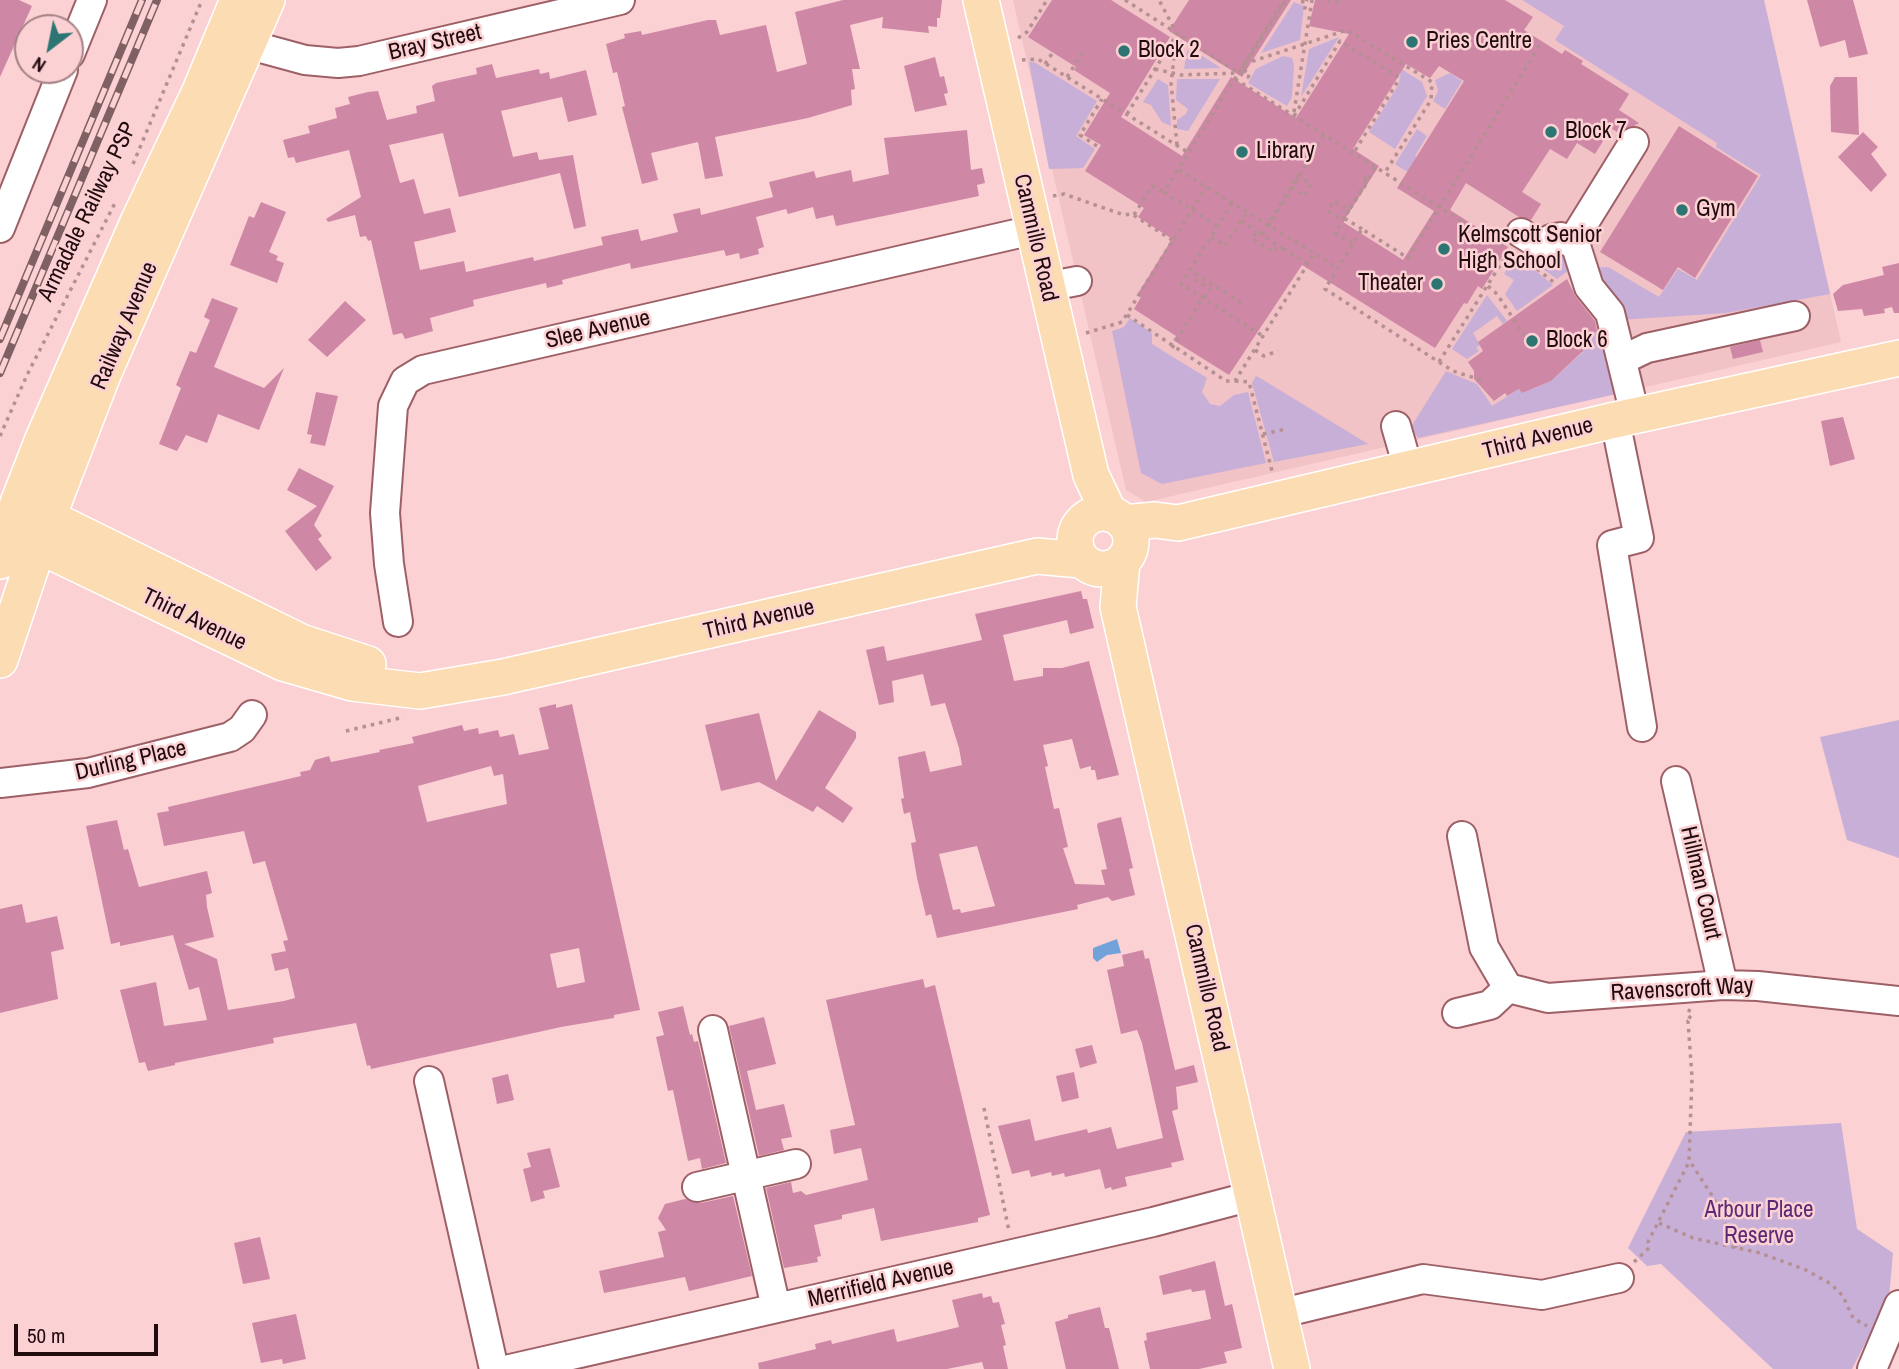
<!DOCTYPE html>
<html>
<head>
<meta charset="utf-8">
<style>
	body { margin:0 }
	#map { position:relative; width:1899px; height:1369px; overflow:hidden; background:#fbd1d4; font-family:"Archivo Narrow",sans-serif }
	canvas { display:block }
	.north { position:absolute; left:14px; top:14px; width:70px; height:70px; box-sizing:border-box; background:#fbd1d4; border:2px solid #a48285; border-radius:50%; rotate:212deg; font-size:19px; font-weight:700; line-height:28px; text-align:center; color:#220b0e }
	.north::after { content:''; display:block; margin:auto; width:24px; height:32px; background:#2c7573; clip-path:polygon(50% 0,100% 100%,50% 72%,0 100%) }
	.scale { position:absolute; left:14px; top:1324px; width:144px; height:32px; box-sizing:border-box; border:4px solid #220b0e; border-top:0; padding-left:9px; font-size:21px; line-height:24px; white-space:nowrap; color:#220b0e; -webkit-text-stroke:5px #fbd1d4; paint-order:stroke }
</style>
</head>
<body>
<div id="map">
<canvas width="1899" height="1369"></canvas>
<div class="north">N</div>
<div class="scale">50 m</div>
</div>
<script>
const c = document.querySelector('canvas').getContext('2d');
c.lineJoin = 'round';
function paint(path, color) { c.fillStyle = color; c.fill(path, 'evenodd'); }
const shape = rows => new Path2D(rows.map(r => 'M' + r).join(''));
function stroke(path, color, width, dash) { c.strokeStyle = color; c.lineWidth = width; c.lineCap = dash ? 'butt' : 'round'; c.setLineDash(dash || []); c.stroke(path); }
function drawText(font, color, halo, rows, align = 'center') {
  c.font = font + ' "Archivo Narrow",sans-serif'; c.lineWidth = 5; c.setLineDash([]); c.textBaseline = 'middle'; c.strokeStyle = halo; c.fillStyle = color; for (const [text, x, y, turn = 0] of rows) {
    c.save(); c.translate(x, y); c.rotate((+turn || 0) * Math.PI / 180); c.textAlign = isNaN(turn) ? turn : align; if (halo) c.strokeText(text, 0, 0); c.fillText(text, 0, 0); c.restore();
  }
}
const built = shape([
	[1013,0,1764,0,1841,342,1146,502,1126,490]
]);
const green = shape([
	[1522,0,1764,0,1830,294,1726,313,1619,320,1592,268,1608,267,1659,297,1678,269,1697,280,1761,175,1716,147,1717,143,1555,40,1564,26],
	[1294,2,1304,6,1300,40,1261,53],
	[1339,37,1301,97,1309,49],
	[1193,50,1221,68,1184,69,1187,51],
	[1283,56,1292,58,1294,65,1292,97,1287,106,1248,83,1256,69],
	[1029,62,1034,62,1097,101,1076,136,1095,149,1083,168,1049,169],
	[1401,69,1422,82,1427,96,1395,149,1369,132,1399,84],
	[1450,73,1462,81,1445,109,1433,101,1438,91,1435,80],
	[1158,79,1168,85,1171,126,1162,122,1151,105,1143,102],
	[1177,79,1220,79,1188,131,1177,129,1177,120,1186,114,1188,109,1176,100],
	[1417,129,1427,136,1415,156,1451,180,1442,194,1395,164],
	[1558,244,1573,267,1557,279,1539,266,1550,248],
	[1513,259,1532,268,1553,285,1517,311,1505,294,1514,280,1504,274],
	[1487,295,1507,321,1503,324,1497,316,1473,333,1480,345,1476,348,1479,351,1467,359,1452,349],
	[1130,318,1152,333,1152,344,1207,378,1202,392,1210,404,1220,406,1234,395,1248,392,1266,463,1162,484,1141,473,1112,331,1124,327],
	[1601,328,1621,393,1418,438,1411,427,1446,371,1477,384,1492,406,1519,389,1522,393,1551,381,1583,352,1580,347,1586,343,1584,340],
	[1256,376,1260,378,1368,444,1274,462,1252,383],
	[1899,720,1899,858,1847,840,1820,737],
	[1841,1123,1857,1229,1893,1253,1889,1297,1852,1369,1773,1369,1661,1264,1647,1266,1628,1248,1686,1132]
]);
const water = shape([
	[1117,939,1121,953,1107,955,1097,962,1093,958,1093,948]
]);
const building = shape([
	[0,0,19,0,32,6,0,77],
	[843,0,942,0,940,18,937,18,937,27,928,26,929,33,882,28,883,17,850,25,860,69,852,69,855,89,851,90,852,105,808,118,715,137,723,176,705,179,698,142,651,153,658,180,642,184,622,107,625,106,617,72,613,73,606,44,625,38,624,34,641,31,642,35,708,20,716,20,720,35,766,25,777,72,807,64,795,12],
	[1052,0,1111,0,1170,37,1121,117,1182,156,1231,77,1296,118,1349,34,1309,26,1315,0,1505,0,1533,17,1524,30,1562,54,1565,50,1583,61,1581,64,1629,94,1619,110,1639,123,1620,134,1611,128,1595,154,1577,143,1567,159,1550,149,1522,192,1541,204,1531,220,1519,217,1466,183,1450,210,1508,247,1482,289,1478,286,1467,304,1464,303,1435,348,1302,265,1229,375,1173,340,1176,336,1134,309,1141,297,1137,295,1172,239,1138,217,1144,208,1085,171,1101,145,1084,135,1110,93,1074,70,1076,67,1028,37],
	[1406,64,1430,78,1439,66,1464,81,1397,188,1434,211,1403,260,1343,222,1379,166,1353,149],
	[1189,0,1291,0,1242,77,1169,31],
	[1807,0,1853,0,1868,54,1849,58,1845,40,1820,47],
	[935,57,940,77,944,76,948,93,944,94,947,105,915,112,904,66],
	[492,64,496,78,539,69,540,74,549,72,550,79,586,70,597,115,568,122,562,97,501,111,513,157,537,152,539,160,573,155,586,226,574,229,560,173,459,197,443,133,389,145,400,183,414,179,424,214,450,208,456,232,414,242,420,270,464,261,466,272,533,257,534,261,603,245,601,237,638,229,641,241,678,232,673,214,700,208,701,215,773,197,769,182,814,171,816,178,851,170,853,182,889,174,884,138,967,130,971,170,982,168,985,183,977,185,979,196,836,226,833,215,816,219,813,207,788,214,786,209,756,217,764,247,758,249,759,254,740,259,739,253,726,256,724,250,631,269,630,263,562,280,563,284,547,288,546,283,473,300,474,306,430,318,433,331,405,339,402,333,393,335,371,240,368,241,366,236,360,237,355,215,328,222,326,219,361,197,349,150,296,163,294,157,288,158,283,140,310,133,308,126,337,118,335,108,350,104,348,97,368,92,378,91,387,120,417,113,416,106,435,101,432,86,436,83,477,74,476,68],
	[1835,77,1857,77,1859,135,1831,132,1830,86],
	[1679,126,1758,176,1695,278,1678,267,1663,290,1600,252],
	[1863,132,1878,147,1871,154,1887,175,1871,192,1838,157],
	[261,202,286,212,269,252,278,256,276,260,284,263,277,283,230,265,249,216,254,218],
	[1899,263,1899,313,1894,313,1892,307,1884,309,1885,313,1864,316,1862,309,1838,311,1833,294,1843,285,1884,275,1882,267],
	[1567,279,1576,297,1595,321,1597,331,1584,340,1586,343,1581,346,1583,351,1551,381,1522,393,1519,389,1507,396,1505,393,1494,401,1474,379,1474,371,1468,362,1483,351,1478,342],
	[212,298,238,308,214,367,264,388,284,368,259,430,218,414,207,443,186,435,177,451,159,444,181,388,176,385,190,351,196,353,210,320,204,317],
	[345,301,366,320,327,357,308,340],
	[1760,340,1763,352,1733,359,1730,347],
	[316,392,338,396,325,446,310,443,312,435,307,434],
	[1843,417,1855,459,1830,466,1821,421],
	[299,468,334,486,314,525,322,536,318,539,332,558,316,571,285,531,317,506,287,490],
	[1081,591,1083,599,1087,599,1094,628,1070,634,1067,620,1003,635,1014,681,1043,676,1043,668,1062,668,1089,661,1119,775,1097,780,1095,770,1091,770,1091,766,1080,769,1072,739,1043,745,1048,766,1045,767,1054,809,1059,808,1068,847,1063,848,1075,884,1105,885,1101,870,1107,869,1097,826,1098,823,1121,817,1133,868,1129,869,1135,895,1112,901,1108,897,1077,905,1078,909,937,938,931,914,926,916,917,878,911,843,916,842,910,812,904,814,901,799,904,798,898,757,925,751,930,772,962,765,959,748,945,703,931,706,923,674,892,681,894,702,879,705,866,650,884,646,887,661,982,640,975,614],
	[977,846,995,906,961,913,960,909,953,910,939,854],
	[556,704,556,708,572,704,640,1010,614,1015,614,1018,561,1027,371,1069,370,1065,367,1066,356,1023,273,1038,274,1043,175,1063,175,1065,148,1071,145,1062,139,1063,120,990,156,982,164,1026,207,1020,199,987,189,990,173,935,120,946,120,942,111,944,86,826,117,820,124,850,128,849,139,887,207,871,212,893,206,895,207,907,214,937,184,944,217,959,228,1010,284,1001,295,998,288,968,275,971,271,954,286,951,283,941,288,940,265,861,253,864,244,831,164,846,157,813,169,811,168,807,301,776,300,772,310,770,315,760,329,756,331,762,380,752,379,750,414,743,412,737,462,725,464,731,478,728,479,734,498,730,500,737,514,734,519,755,549,749,539,708],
	[491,766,494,776,503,774,507,804,427,822,418,786],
	[579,948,585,982,557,988,550,954],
	[819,710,856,732,856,738,825,788,853,808,843,823,817,806,813,812,759,782,721,791,705,725,759,713,776,781],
	[22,904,26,923,57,916,64,949,51,952,58,999,0,1013,0,909],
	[1143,950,1145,959,1149,958,1175,1070,1194,1065,1198,1082,1176,1087,1178,1109,1172,1111,1184,1160,1171,1163,1172,1167,1125,1177,1127,1186,1112,1190,1111,1187,1105,1189,1100,1169,1065,1177,1064,1173,1052,1176,1051,1172,1031,1177,1029,1170,1012,1174,998,1126,1030,1119,1035,1141,1087,1129,1088,1133,1111,1127,1117,1149,1163,1138,1142,1043,1137,1030,1121,1034,1107,970,1124,966,1122,955],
	[923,979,925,988,935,985,990,1215,978,1218,978,1222,881,1241,874,1208,842,1215,842,1219,814,1225,821,1256,817,1257,818,1262,784,1268,766,1188,791,1182,793,1193,801,1191,806,1195,868,1180,861,1148,834,1154,830,1130,855,1125,826,1000],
	[683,1006,690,1035,692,1034,694,1042,698,1041,726,1163,702,1169,700,1158,688,1161,673,1090,668,1091,656,1037,664,1035,658,1012],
	[764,1017,776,1064,747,1071,756,1110,784,1104,792,1137,781,1139,784,1150,759,1156,729,1026],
	[1092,1045,1097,1063,1080,1068,1075,1049],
	[1074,1072,1079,1098,1062,1102,1056,1076],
	[508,1074,514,1100,497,1104,492,1078],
	[550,1148,560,1187,543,1191,545,1198,531,1202,523,1169,531,1167,527,1153],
	[733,1196,752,1276,689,1291,685,1277,604,1293,599,1271,664,1257,658,1232,666,1230,658,1218,665,1204,685,1199,701,1203],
	[260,1237,270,1279,243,1284,234,1243],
	[1215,1261,1225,1306,1232,1304,1242,1348,1224,1352,1227,1363,1217,1365,1199,1369,1150,1369,1144,1341,1147,1340,1146,1333,1211,1319,1205,1290,1192,1292,1191,1289,1163,1295,1159,1276],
	[982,1293,983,1298,991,1296,993,1303,999,1302,1005,1324,1001,1325,1006,1345,1003,1346,1008,1369,984,1369,982,1362,947,1369,759,1369,758,1363,816,1349,815,1344,831,1340,832,1344,894,1329,897,1342,959,1327,952,1300],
	[1100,1307,1105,1328,1109,1328,1119,1369,1066,1369,1055,1322,1068,1318,1068,1315],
	[296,1314,306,1359,283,1364,282,1359,261,1363,252,1323]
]);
const path = shape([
	[1125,0,1239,73],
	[1303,0,1302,7,1305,8,1307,0],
	[1327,0,1342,3],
	[1018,38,1027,32,1047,0],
	[1022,60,1038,59,1189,153],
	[1045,64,1053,52],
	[1244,64,1347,30,1432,82,1431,100,1384,174],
	[1155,69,1181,75,1237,73],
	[1240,72,1248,77,1250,74,1242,69],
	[1067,77,1083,52],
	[1235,79,1503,247],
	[1294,112,1312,0],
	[1127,114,1177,34,1159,0],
	[1294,116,1340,41,1397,76,1398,81,1353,154],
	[1177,145,1171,83,1174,58,1183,38],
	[1097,146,1080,135,1102,99],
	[133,164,202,0],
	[1179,170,1338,268],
	[1363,178,1369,179],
	[1053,196,1064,194,1124,215,1132,214,1172,240],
	[1232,203,1181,284,1263,336],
	[1134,215,1152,186,1164,192],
	[1344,218,1335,233,1352,243],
	[1241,221,1257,231],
	[1217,226,1164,192,1284,0],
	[1269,226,1324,135],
	[1362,229,1344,218,1375,168],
	[1262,234,1257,231,1252,239,1274,252,1278,245],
	[1211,237,1225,246,1247,212],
	[1283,249,1308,264],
	[1537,269,1556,284],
	[1488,286,1497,294,1524,335],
	[1204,298,1210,289,1194,279,1196,274,1242,303],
	[1127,315,1226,381,1235,381,1314,254],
	[1086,333,1122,322,1206,187],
	[1172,348,1203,297],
	[1255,350,1264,356,1278,351],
	[1439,362,1509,251],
	[1481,380,1453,371,1325,289,1362,229,1408,258,1541,43],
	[1235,381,1249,382,1273,475],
	[1263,434,1286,429],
	[0,436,27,375,115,203],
	[346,731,404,717],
	[1690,1009,1687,1015,1692,1019,1688,1021,1692,1077,1689,1160,1713,1197,1736,1248],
	[984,1108,1009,1231],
	[1659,1223,1693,1238,1760,1253,1806,1270,1831,1284,1843,1296,1853,1318,1867,1326],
	[1634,1262,1649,1248,1648,1242,1689,1162]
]);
const minor = shape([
	[250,45,305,60,338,63,359,61,620,0],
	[70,54,92,0],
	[0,228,63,70],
	[1521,233,1542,246,1551,239,1561,237,1576,246,1589,287,1610,313,1635,415],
	[1572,242,1634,142],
	[1046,287,1077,281],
	[1622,360,1647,348,1795,316],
	[1615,420,1639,538,1612,545,1642,727],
	[1396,426,1409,471],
	[398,622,389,564,385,513,393,406,405,381,423,370,1033,230],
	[1676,781,1723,985],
	[0,783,88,773,230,737,242,729,252,715],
	[1462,836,1484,947,1508,988],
	[1508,988,1548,998,1723,985,1758,986,1899,1001],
	[1457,1013,1490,1005,1508,988],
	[713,1030,776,1308],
	[429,1081,494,1369],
	[697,1187,796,1164],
	[1278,1314,1423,1279,1542,1295,1619,1278],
	[510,1369,1153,1222,1252,1196],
	[1872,1369,1899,1305]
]);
const major = shape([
	[981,0,1091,475,1109,513],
	[29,508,301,642,368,664],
	'1075 541a28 28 0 1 1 56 0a28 28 0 1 1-56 0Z',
	[1124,523,1155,520,1178,523,1615,420,1899,358],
	[0,527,283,663,352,683,420,691,503,677,1037,556,1081,560],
	[0,561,18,503,43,439,139,220,200,91,238,0],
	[1122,562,1118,607,1292,1369],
	[0,660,48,517,102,377,267,0]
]);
const rail = shape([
	[0,339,142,0],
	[0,373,157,0]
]);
const pathBridge = shape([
	[1242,69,1286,0],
	[1349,210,1343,220,1328,211,1334,201,1349,210,1368,181,1363,178],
	[1283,249,1262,235,1297,176,1311,184,1305,196,1291,187]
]);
const markers = [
	[1412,42,7,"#2c7573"],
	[1124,51,7,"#2c7573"],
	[1551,132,7,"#2c7573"],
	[1242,152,7,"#2c7573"],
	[1682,210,7,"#2c7573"],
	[1444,249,7,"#2c7573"],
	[1437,284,7,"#2c7573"],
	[1532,341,7,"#2c7573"]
];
const poiNames = [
	["Pries Centre",1426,42],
	["Block 2",1138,51],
	["Block 7",1565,132],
	["Library",1256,152],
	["Gym",1696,210],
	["Kelmscott Senior",1458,236],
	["High School",1458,262],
	["Theater",1423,284,"right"],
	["Block 6",1546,341]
];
const streetNames = [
	["Bray Street",435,43,-13],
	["Armadale Railway PSP",88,212,-64],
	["Cammillo Road",1035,238,77],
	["Railway Avenue",125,326,-67],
	["Slee Avenue",598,330,-13],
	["Third Avenue",1538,439,-14],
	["Third Avenue",194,620,26],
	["Third Avenue",759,620,-13],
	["Durling Place",131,761,-13],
	["Hillman Court",1700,883,77],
	["Cammillo Road",1206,988,77],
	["Ravenscroft Way",1682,990,-3],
	["Merrifield Avenue",881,1284,-13]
];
const parkNames = [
	["Arbour Place",1759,1211],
	["Reserve",1759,1237]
];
paint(built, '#f1c2c6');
paint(green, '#c8afd7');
paint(water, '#71a2d9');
paint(building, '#cf87a6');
stroke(minor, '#9e6067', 32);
stroke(major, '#fff', 38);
stroke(path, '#b49093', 3.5, [3.5, 5]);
stroke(minor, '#fff', 28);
stroke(major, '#fcdcb3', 35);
stroke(rail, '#7f6063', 8);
stroke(rail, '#fbd1d4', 5, [16]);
stroke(pathBridge, '#b49093', 3.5, [3.5, 5]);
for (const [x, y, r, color] of markers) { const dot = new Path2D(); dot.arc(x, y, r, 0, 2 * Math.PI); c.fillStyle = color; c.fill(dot); stroke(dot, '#fbd1d4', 2.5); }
drawText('23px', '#220b0e', '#fbd1d4', poiNames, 'left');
drawText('23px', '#220b0e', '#fbd1d4', streetNames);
drawText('23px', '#5b2a74', '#fbd1d4', parkNames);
</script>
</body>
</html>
